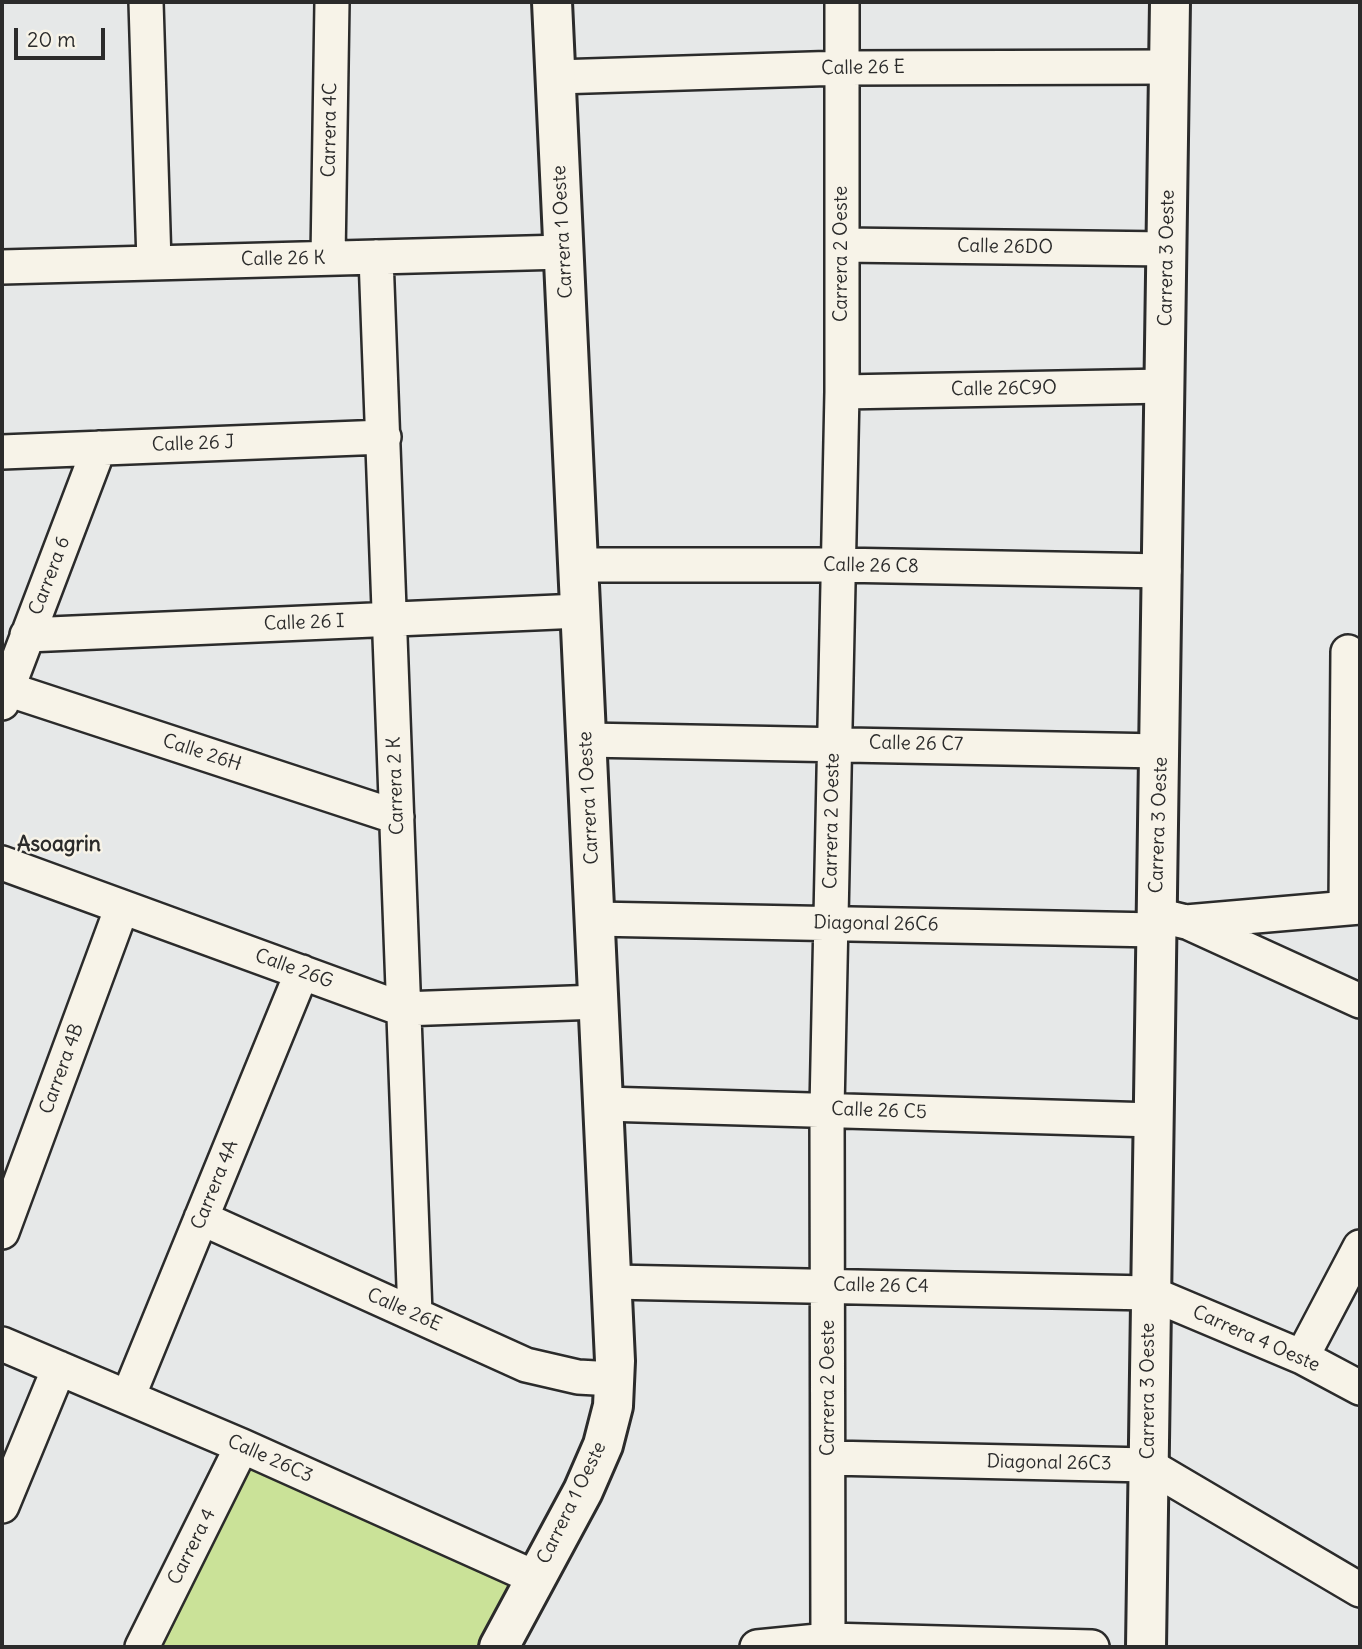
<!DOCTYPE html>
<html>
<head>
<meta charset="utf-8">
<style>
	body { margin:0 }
	#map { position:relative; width:1362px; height:1649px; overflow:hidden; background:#e6e8e8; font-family:Delius,sans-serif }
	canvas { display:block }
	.frame { position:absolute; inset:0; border:4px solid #2b2b2b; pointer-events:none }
	.scale { position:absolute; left:14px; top:28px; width:91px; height:32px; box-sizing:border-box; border:4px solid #2b2b2b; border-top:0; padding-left:9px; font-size:21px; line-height:24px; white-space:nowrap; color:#2b2b2b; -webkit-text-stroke:5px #f7f3e8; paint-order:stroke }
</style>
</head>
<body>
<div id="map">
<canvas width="1362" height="1649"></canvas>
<div class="frame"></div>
<div class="scale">20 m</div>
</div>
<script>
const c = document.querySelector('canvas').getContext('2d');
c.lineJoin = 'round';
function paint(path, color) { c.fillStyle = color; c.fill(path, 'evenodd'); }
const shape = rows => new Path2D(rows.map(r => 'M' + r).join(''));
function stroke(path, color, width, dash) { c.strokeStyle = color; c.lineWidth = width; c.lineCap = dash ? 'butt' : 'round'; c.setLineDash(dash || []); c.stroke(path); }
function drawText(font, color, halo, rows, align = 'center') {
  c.font = font + ' Delius,sans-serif'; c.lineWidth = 5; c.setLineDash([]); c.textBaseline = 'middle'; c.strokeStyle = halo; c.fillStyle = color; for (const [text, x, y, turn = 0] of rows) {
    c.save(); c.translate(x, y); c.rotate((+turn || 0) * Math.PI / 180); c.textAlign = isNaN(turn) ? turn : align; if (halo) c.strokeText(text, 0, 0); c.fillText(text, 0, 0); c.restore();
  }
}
const green = shape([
	[249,1456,514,1581,484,1647,152,1647]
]);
const minor = shape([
	[146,2,154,263],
	[556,77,843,68,1170,67],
	[842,245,1168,249],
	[376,257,415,1314],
	[328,258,332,2],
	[2,267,564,252],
	[842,392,1166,386],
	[2,452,384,437],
	[578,565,837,565,1164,571],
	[27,635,580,611],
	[7,689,397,817],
	[2,703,99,448],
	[586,740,1161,751],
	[2,863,402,1009,599,1002],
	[1346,907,1348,652],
	[1157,915,1186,922,1360,907],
	[594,919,1157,930],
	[1187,922,1360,1001],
	[604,1104,1154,1120],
	[201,1218,526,1365,578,1377,614,1379],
	[2,1232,122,907],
	[612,1282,1150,1293,1302,1357,1360,1388],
	[2,1344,242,1446,536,1578],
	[1302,1357,1360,1247],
	[128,1397,302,972],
	[829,1458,1148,1465,1360,1590],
	[2,1506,59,1368],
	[828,1640,827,1109,842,392,842,2],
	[142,1647,242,1446],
	[757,1647,828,1640,1092,1647]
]);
const tertiary = shape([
	[499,1647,583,1491,603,1445,613,1406,615,1361,552,2],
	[1146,1647,1170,2]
]);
const streetNames = [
	["Calle 26 E",863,68,-1],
	["Carrera 4C",330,130,-89],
	["Carrera 1 Oeste",563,232,-93],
	["Calle 26DO",1005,247,1],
	["Carrera 2 Oeste",842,254,-90],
	["Carrera 3 Oeste",1167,258,-89],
	["Calle 26 K",283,259,-1],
	["Calle 26C9O",1004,389,-1],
	["Calle 26 J",193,444,-2],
	["Calle 26 C8",871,566,1],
	["Carrera 6",50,576,-69],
	["Calle 26 I",304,623,-2],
	["Calle 26 C7",916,744,1],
	["Calle 26H",202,753,18],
	["Carrera 2 K",396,786,-92],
	["Carrera 1 Oeste",589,798,-93],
	["Carrera 2 Oeste",832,821,-89],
	["Carrera 3 Oeste",1159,825,-88],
	["Diagonal 26C6",876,924,1],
	["Calle 26G",294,969,20],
	["Carrera 4B",62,1069,-70],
	["Calle 26 C5",879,1111,2],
	["Carrera 4A",215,1185,-68],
	["Calle 26 C4",881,1286,1],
	["Calle 26E",404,1310,24],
	["Carrera 4 Oeste",1256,1339,24],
	["Carrera 2 Oeste",829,1388,-90],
	["Carrera 3 Oeste",1149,1391,-90],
	["Calle 26C3",270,1459,24],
	["Diagonal 26C3",1049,1463,1],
	["Carrera 1 Oeste",572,1503,-64],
	["Carrera 4",192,1547,-63]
];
const neighbourhoodNames = [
	["Asoagrin",59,845]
];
paint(green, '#cae298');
stroke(minor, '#2b2b2b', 38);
stroke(tertiary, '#2b2b2b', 44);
stroke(minor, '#f7f3e8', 33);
stroke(tertiary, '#f7f3e8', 38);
drawText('19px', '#2b2b2b', '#f7f3e8', streetNames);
drawText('bold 21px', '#2b2b2b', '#f7f3e8', neighbourhoodNames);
</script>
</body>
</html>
